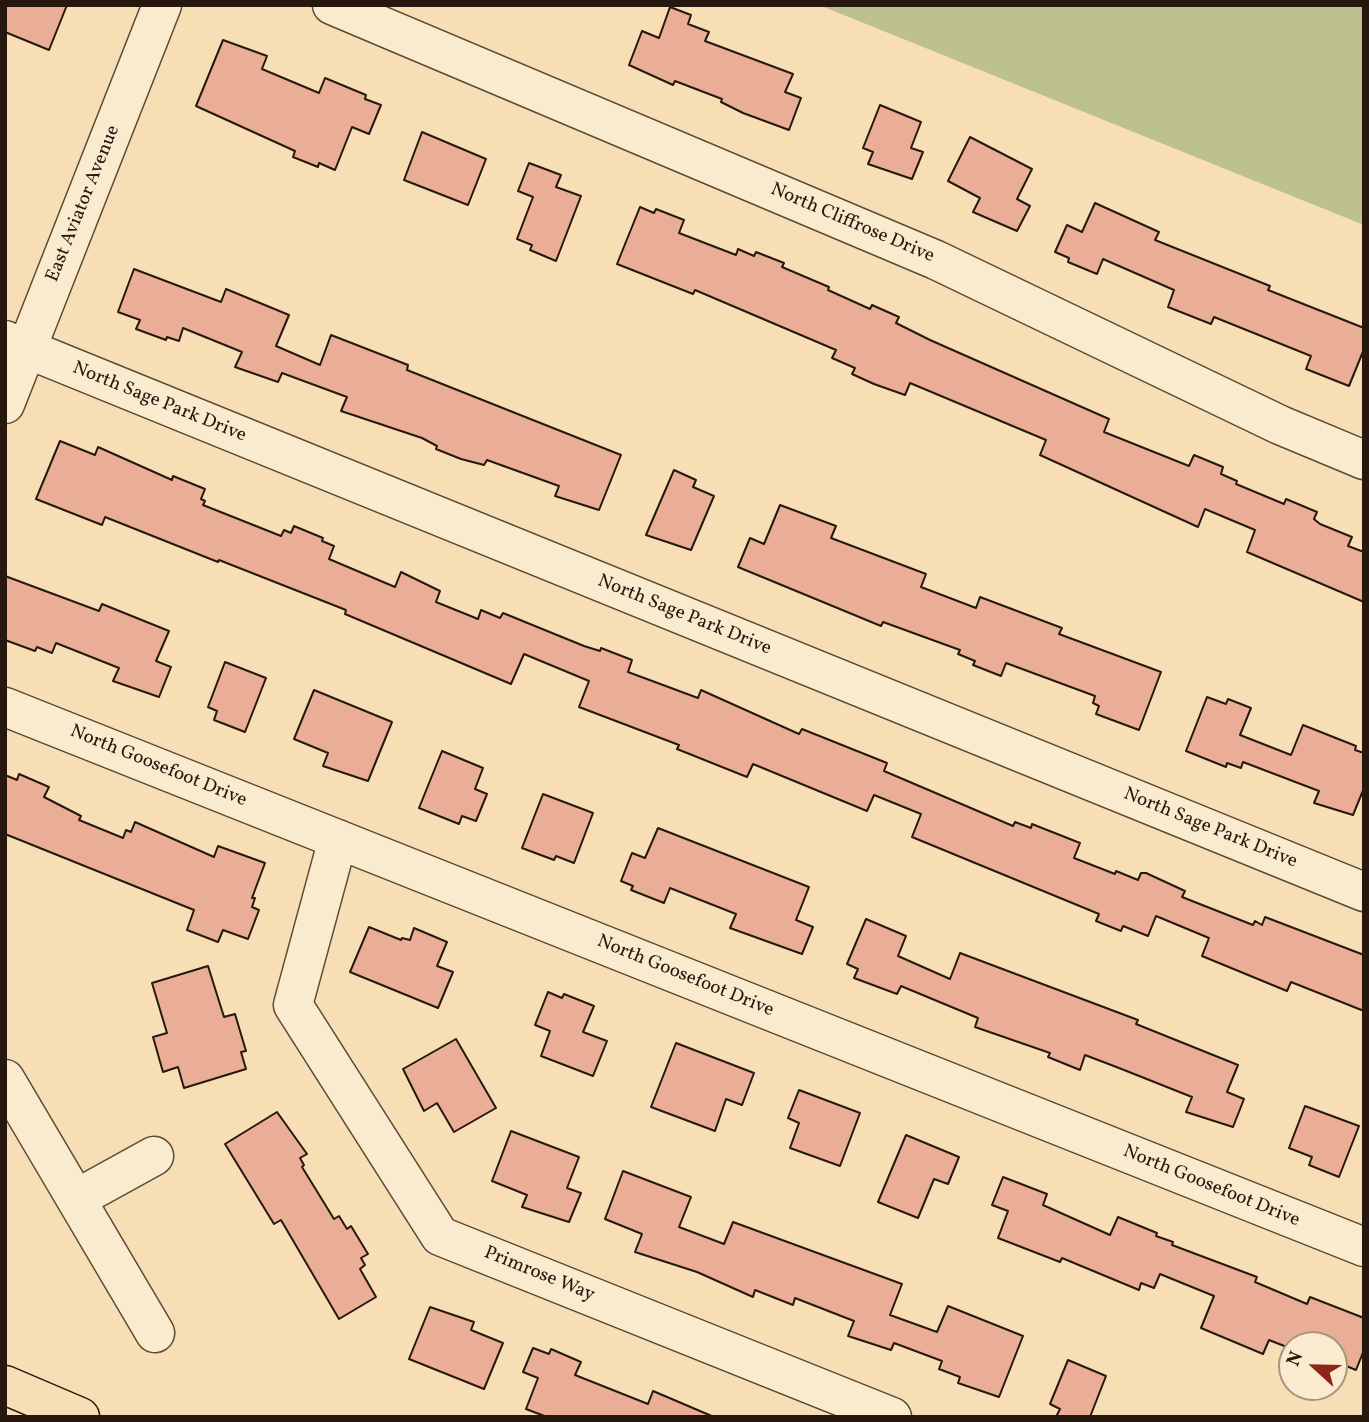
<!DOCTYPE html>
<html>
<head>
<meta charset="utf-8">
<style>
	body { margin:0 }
	#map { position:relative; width:1369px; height:1422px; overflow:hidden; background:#f8deb4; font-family:Vollkorn,serif }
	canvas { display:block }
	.frame { position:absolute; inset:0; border:7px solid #26180e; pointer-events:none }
	.north { position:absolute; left:1278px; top:1331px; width:70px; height:70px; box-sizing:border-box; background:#faeace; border:2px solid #a59681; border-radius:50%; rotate:292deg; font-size:19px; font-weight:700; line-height:28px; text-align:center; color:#26180e }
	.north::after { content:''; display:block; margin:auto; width:24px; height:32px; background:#8f2418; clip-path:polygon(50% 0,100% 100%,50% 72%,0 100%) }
</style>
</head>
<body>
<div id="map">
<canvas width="1369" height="1422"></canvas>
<div class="frame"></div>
<div class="north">N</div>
</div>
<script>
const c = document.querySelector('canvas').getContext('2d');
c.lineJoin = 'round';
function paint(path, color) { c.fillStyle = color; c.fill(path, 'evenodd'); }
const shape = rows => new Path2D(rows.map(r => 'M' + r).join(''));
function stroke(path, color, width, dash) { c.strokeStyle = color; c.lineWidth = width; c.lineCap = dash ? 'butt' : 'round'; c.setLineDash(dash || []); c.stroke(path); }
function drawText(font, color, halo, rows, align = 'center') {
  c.font = font + ' Vollkorn,serif'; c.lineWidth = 7; c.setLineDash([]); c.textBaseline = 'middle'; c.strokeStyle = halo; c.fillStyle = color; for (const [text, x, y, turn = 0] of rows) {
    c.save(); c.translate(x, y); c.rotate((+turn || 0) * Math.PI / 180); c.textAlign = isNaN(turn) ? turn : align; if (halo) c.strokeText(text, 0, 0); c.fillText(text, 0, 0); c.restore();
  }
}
const green = shape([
	[819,5,1364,5,1364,225]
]);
const building = shape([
	[5,5,67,5,49,50,5,32,5,5],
	[670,7,691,15,688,24,709,32,705,41,793,74,785,92,801,98,789,130,743,113,721,102,722,99,675,81,673,85,629,65,642,31,659,38,670,7],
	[223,40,267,56,262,69,319,93,325,78,366,95,365,99,381,105,369,134,352,127,335,170,319,163,318,167,293,157,295,151,196,106,223,40],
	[880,105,921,122,911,148,923,152,912,179,868,164,873,152,863,148,880,105],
	[422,132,486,159,468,205,404,180,422,132],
	[970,137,1032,169,1017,199,1030,206,1017,231,973,212,980,198,948,181,970,137],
	[529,163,561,175,556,187,581,196,556,261,530,250,532,245,517,239,533,197,518,191,529,163],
	[1095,203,1159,232,1155,240,1270,286,1268,290,1364,328,1364,349,1349,386,1306,369,1311,356,1214,317,1211,324,1168,307,1174,290,1103,259,1097,274,1068,262,1069,258,1055,252,1067,225,1082,232,1095,203],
	[640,207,654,213,656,209,684,220,679,233,736,255,738,249,754,256,756,252,784,263,782,267,829,287,828,290,870,309,872,305,899,317,896,323,930,340,1109,419,1104,432,1189,466,1194,455,1223,467,1221,474,1237,481,1236,484,1284,504,1286,499,1317,512,1314,519,1320,524,1352,537,1348,546,1364,552,1364,602,1247,552,1255,530,1205,509,1198,527,1040,455,1046,440,910,383,905,395,874,384,852,374,855,368,832,358,836,350,695,290,693,294,617,264,640,207],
	[134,269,221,302,226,289,289,315,276,346,320,365,331,335,408,365,407,370,621,455,599,510,555,496,559,486,487,460,484,465,461,459,436,449,437,446,422,438,341,411,347,397,282,373,278,382,235,367,242,352,183,328,179,341,167,337,166,340,136,329,140,320,118,312,134,269],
	[60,441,95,455,98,447,172,480,173,476,205,489,201,499,205,501,203,505,281,536,284,530,291,533,294,526,323,538,322,541,334,546,329,559,395,587,401,572,440,591,436,602,478,619,481,610,500,618,503,613,584,646,600,651,601,648,632,660,628,672,698,698,701,690,799,734,802,729,887,763,884,771,1013,826,1015,822,1031,828,1032,824,1080,843,1074,858,1115,874,1116,871,1138,880,1141,873,1146,873,1185,891,1182,897,1253,925,1255,921,1262,925,1265,917,1364,955,1364,1011,1291,982,1287,991,1202,956,1209,938,1156,916,1148,936,1123,926,1121,931,1096,921,1099,914,912,837,921,814,874,795,867,811,753,764,747,777,677,749,679,745,579,707,589,681,524,654,511,684,345,614,346,610,219,560,218,562,105,517,102,525,36,499,60,441],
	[674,470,696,480,693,487,714,496,691,550,646,535,674,470],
	[780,505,836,526,831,538,926,574,921,587,976,608,980,597,1062,628,1059,634,1161,672,1139,730,1096,714,1099,706,1093,703,1095,696,1006,663,1001,676,973,665,975,661,958,654,960,650,883,622,881,626,738,567,750,538,764,544,780,505],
	[5,576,99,611,102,604,169,631,156,661,171,667,159,697,113,681,119,668,56,643,52,653,37,647,35,651,5,640,5,576],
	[225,662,266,678,245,732,214,720,217,711,208,707,225,662],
	[314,690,392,722,368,781,323,766,328,753,294,739,314,690],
	[1207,697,1226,704,1228,699,1251,708,1240,735,1291,755,1303,725,1356,746,1355,750,1364,753,1364,788,1353,815,1314,803,1319,791,1243,762,1241,768,1227,763,1226,767,1186,751,1207,697],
	[442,751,483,768,475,789,487,794,476,821,462,816,459,824,419,808,442,751],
	[19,774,49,787,44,797,81,816,79,820,123,838,126,830,131,832,135,822,214,857,218,846,265,863,252,898,255,898,252,907,259,910,248,939,223,930,218,942,187,930,194,910,5,834,5,775,17,780,19,774],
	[543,794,593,813,574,863,556,856,554,860,522,848,543,794],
	[658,828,809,887,796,920,813,927,802,954,730,928,736,914,670,888,664,903,631,890,633,886,621,881,632,853,645,858,658,828],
	[866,919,906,936,898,956,950,979,960,953,1138,1020,1136,1024,1238,1065,1227,1092,1244,1099,1233,1127,1186,1112,1192,1097,1119,1068,1085,1055,1080,1070,1048,1057,1050,1053,975,1027,978,1018,901,986,897,994,854,978,858,969,847,964,866,919],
	[369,927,401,940,402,938,410,940,414,928,447,942,437,966,453,972,438,1008,350,972,369,927],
	[208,966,224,1017,235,1014,246,1051,241,1052,246,1069,184,1088,178,1067,163,1072,153,1037,167,1033,152,983,208,966],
	[548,992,562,998,564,994,594,1006,583,1032,607,1041,593,1076,541,1056,550,1031,535,1025,548,992],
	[456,1039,496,1108,454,1132,437,1103,424,1111,403,1069,456,1039],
	[676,1043,754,1073,742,1105,726,1099,715,1131,651,1107,676,1043],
	[799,1090,860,1113,840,1166,790,1148,799,1123,788,1118,799,1090],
	[1305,1106,1359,1126,1339,1177,1309,1165,1312,1157,1289,1148,1305,1106],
	[277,1112,307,1154,300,1158,304,1165,302,1167,334,1219,339,1216,347,1229,351,1226,368,1254,361,1258,365,1265,360,1269,376,1297,339,1319,281,1220,274,1224,225,1144,277,1112],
	[511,1131,579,1157,567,1188,581,1193,569,1222,522,1207,527,1195,492,1181,511,1131],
	[906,1135,959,1157,948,1184,934,1179,918,1218,878,1202,906,1135],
	[623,1171,691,1197,679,1227,724,1244,733,1222,902,1284,890,1315,937,1332,948,1306,1023,1336,999,1397,958,1383,960,1377,939,1369,942,1361,894,1343,891,1350,848,1336,854,1321,795,1298,793,1305,755,1290,753,1297,697,1272,635,1252,642,1234,605,1219,623,1171],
	[1003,1177,1047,1194,1043,1205,1110,1235,1118,1217,1157,1233,1156,1236,1173,1242,1172,1245,1257,1277,1255,1282,1307,1304,1310,1297,1364,1318,1364,1350,1356,1370,1339,1363,1337,1367,1334,1366,1334,1345,1292,1345,1292,1349,1269,1340,1263,1354,1201,1328,1214,1296,1160,1274,1154,1288,1141,1283,1139,1290,1062,1258,1060,1262,998,1238,1008,1211,992,1205,1003,1177],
	[430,1307,474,1322,471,1330,503,1343,484,1389,409,1359,430,1307],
	[533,1348,549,1354,551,1349,581,1362,575,1375,648,1404,653,1391,714,1417,547,1417,526,1409,538,1378,523,1372,533,1348],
	[1068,1360,1106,1376,1090,1417,1056,1417,1060,1409,1050,1404,1068,1360]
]);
const minor = shape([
	[332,5,936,260,1280,425,1364,460],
	[5,340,1364,892],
	[5,404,162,5],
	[5,707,1364,1247],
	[338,839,293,1005,440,1236,892,1417],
	[5,1079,155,1333],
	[76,1199,154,1156]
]);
const major = shape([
	[5,1385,80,1417]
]);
const streetNames = [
	["East Aviator Avenue",84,204,-68],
	["North Cliffrose Drive",852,224,23],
	["North Sage Park Drive",159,403,22],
	["North Sage Park Drive",684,616,22],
	["North Goosefoot Drive",158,767,22],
	["North Sage Park Drive",1210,829,22],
	["North Goosefoot Drive",685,977,22],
	["North Goosefoot Drive",1211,1187,22],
	["Primrose Way",539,1275,22]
];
paint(green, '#bdc18e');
paint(building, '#eaae97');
stroke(building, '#26180e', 2);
stroke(minor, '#5a4a38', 41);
stroke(major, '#26180e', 41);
stroke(minor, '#faeace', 38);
stroke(major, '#f8deb4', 38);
drawText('19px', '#26180e', '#faeace', streetNames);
</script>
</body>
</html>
